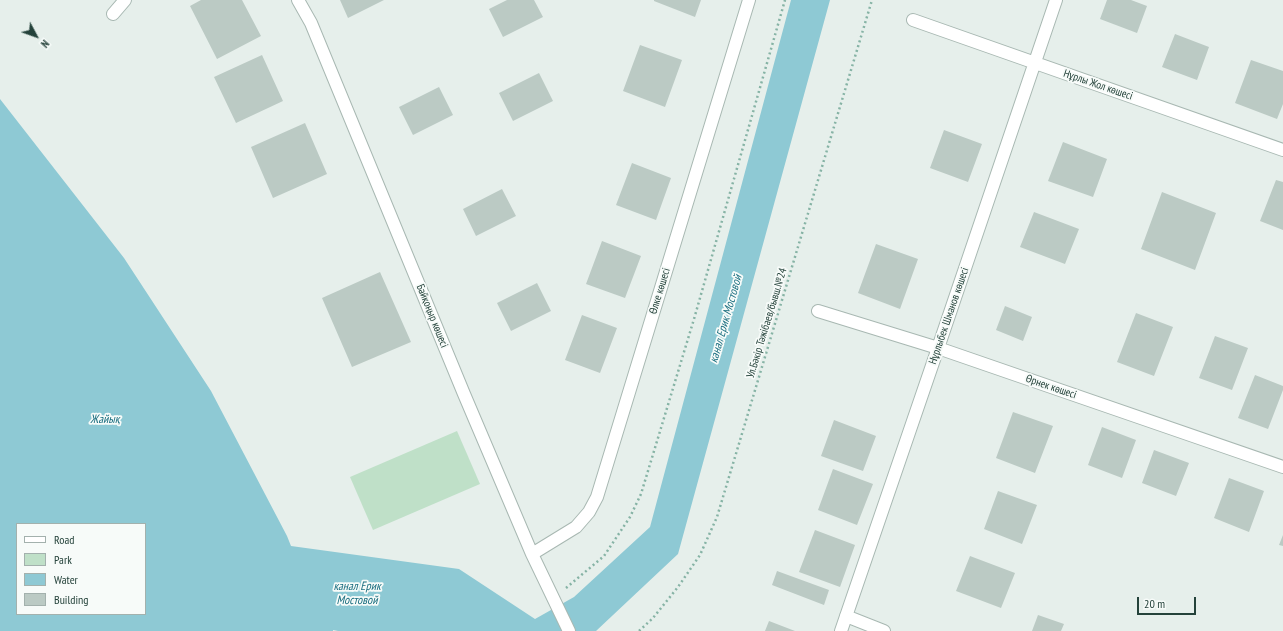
<!DOCTYPE html>
<html>
<head>
<meta charset="utf-8">
<style>
	body { margin:0 }
	#map { position:relative; width:1283px; height:631px; overflow:hidden; background:#e6efeb; font-family:"PT Sans Narrow",sans-serif }
	canvas { display:block }
	.legend { position:absolute; left:16px; top:523px; width:130px; height:92px; box-sizing:border-box; background:#f7fbf9; border:1px solid #a3b1ad; margin:0; padding:5px 7px; list-style:none; font-size:12px; color:#24423a }
	.legend li { display:flex; align-items:center; gap:8px; height:20px }
	.legend b { width:20px; border:1px solid #a3b1ad }
	.north { position:absolute; left:16px; top:16px; width:40px; height:40px; -webkit-text-stroke:3px #f7fbf9; paint-order:stroke; rotate:131deg; font-size:11px; font-weight:700; line-height:16px; text-align:center; color:#24423a }
	.north::after { content:''; display:block; margin:auto; width:14px; height:18px; background:#24423a; clip-path:polygon(50% 0,100% 100%,50% 72%,0 100%) }
	.scale { position:absolute; left:1137px; top:597px; width:59px; height:18px; box-sizing:border-box; border:2px solid #24423a; border-top:0; padding-left:5px; font-size:12px; line-height:14px; white-space:nowrap; color:#24423a; -webkit-text-stroke:3px #f7fbf9; paint-order:stroke }
</style>
</head>
<body>
<div id="map">
<canvas width="1283" height="631"></canvas>
<ul class="legend">
<li><b style="height:5px;background:#fff"></b>Road</li>
<li><b style="height:11px;background:#bfe0c8"></b>Park</li>
<li><b style="height:11px;background:#8ec9d4"></b>Water</li>
<li><b style="height:11px;background:#bbcac4"></b>Building</li>
</ul>
<div class="north">N</div>
<div class="scale">20 m</div>
</div>
<script>
const c = document.querySelector('canvas').getContext('2d');
c.lineJoin = 'round';
function paint(path, color) { c.fillStyle = color; c.fill(path, 'evenodd'); }
const shape = rows => new Path2D(rows.map(r => 'M' + r).join(''));
function stroke(path, color, width, dash) { c.strokeStyle = color; c.lineWidth = width; c.lineCap = dash ? 'butt' : 'round'; c.setLineDash(dash || []); c.stroke(path); }
function drawText(font, color, halo, rows, align = 'center') {
  c.font = font + ' "PT Sans Narrow",sans-serif'; c.lineWidth = 3.5; c.setLineDash([]); c.textBaseline = 'middle'; c.strokeStyle = halo; c.fillStyle = color; for (const [text, x, y, turn = 0] of rows) {
    c.save(); c.translate(x, y); c.rotate((+turn || 0) * Math.PI / 180); c.textAlign = isNaN(turn) ? turn : align; if (halo) c.strokeText(text, 0, 0); c.fillText(text, 0, 0); c.restore();
  }
}
const green = shape([
	[457,431,480,484,373,530,350,477]
]);
const water = shape([
	[791,0,830,0,678,554,596,631,338,631,333,630,333,631,0,631,0,99,124,258,211,391,287,536,291,546,459,569,535,619,574,597,650,527],
	[17,524,145,524,145,614,17,614]
]);
const building = shape([
	[201,0,242,0,261,36,217,59,190,6],
	[340,0,384,0,348,18],
	[507,0,534,0,543,17,503,37,489,9],
	[654,0,701,0,695,17,654,1],
	[1107,0,1131,0,1147,6,1137,33,1100,19],
	[1175,34,1209,47,1197,80,1162,67],
	[640,45,682,60,665,107,623,91],
	[262,55,283,101,236,123,214,77],
	[1251,60,1283,71,1283,104,1277,119,1235,103],
	[539,73,553,101,513,121,499,93],
	[439,87,453,115,413,135,399,107],
	[305,123,327,174,273,198,251,147],
	[944,130,982,144,968,182,930,168],
	[1063,142,1107,159,1093,197,1048,181],
	[632,163,671,178,656,220,616,205],
	[1276,180,1283,182,1283,230,1260,221],
	[502,189,516,216,476,236,463,209],
	[1162,192,1216,213,1195,270,1141,249],
	[1034,212,1079,229,1065,264,1020,247],
	[602,241,641,256,625,298,586,284],
	[876,244,918,259,900,309,858,293],
	[380,272,411,342,352,367,322,298],
	[537,283,551,311,511,331,497,303],
	[1005,306,1032,317,1023,341,996,330],
	[1136,313,1173,327,1154,376,1117,362],
	[582,315,617,328,600,373,565,360],
	[1215,336,1248,348,1232,390,1199,378],
	[1255,375,1283,386,1283,390,1268,429,1238,418],
	[1013,412,1053,426,1035,473,996,458],
	[834,420,876,436,863,471,821,456],
	[1102,427,1136,440,1122,478,1088,465],
	[1154,450,1189,463,1176,496,1142,483],
	[833,469,873,484,857,525,818,510],
	[1229,478,1264,491,1249,532,1214,518],
	[998,491,1037,505,1022,544,984,529],
	[815,530,855,545,840,587,799,572],
	[1283,535,1283,546,1279,545],
	[970,556,1015,573,1001,608,956,591],
	[777,571,829,590,824,605,772,585],
	[1038,615,1064,624,1061,631,1032,631],
	[769,621,795,631,765,631]
]);
const path = shape([
	[566,588,604,556,630,517,641,494,694,319,785,0],
	[639,631,653,618,678,587,700,555,717,517,872,0]
]);
const minor = shape([
	[298,0,311,23,464,394,532,554,569,631],
	[113,14,125,0],
	[913,20,1283,150],
	[818,311,938,348,1283,467],
	[532,554,576,527,589,512,597,497,749,0],
	[846,616,884,631],
	[841,631,938,348,1056,0]
]);
const streetNames = [
	["Нұрлы Жол көшесі",1098,85,19],
	["Өлке көшесі",660,291,-73],
	["Байқоңыр көшесi",432,316,68],
	["Нұрлыбек Шманов көшесі",949,316,-71],
	["Ул.Бәкір Тәжібаев/бывш.№24",767,323,-73],
	["Өрнек көшесі",1051,387,19]
];
const waterNames = [
	["канал Ерик Мостовой",726,319,-74],
	["Жайық",105,420],
	["канал Ерик",357,587],
	["Мостовой",357,601]
];
paint(green, '#bfe0c8');
paint(water, '#8ec9d4');
paint(building, '#bbcac4');
stroke(minor, '#a8b8b2', 14);
stroke(path, '#86b3a5', 2.5, [2, 3]);
stroke(minor, '#fff', 12);
drawText('11px', '#24423a', '#f7fbf9', streetNames);
drawText('italic 12px', '#1c6f80', '#f7fbf9', waterNames);
</script>
</body>
</html>
